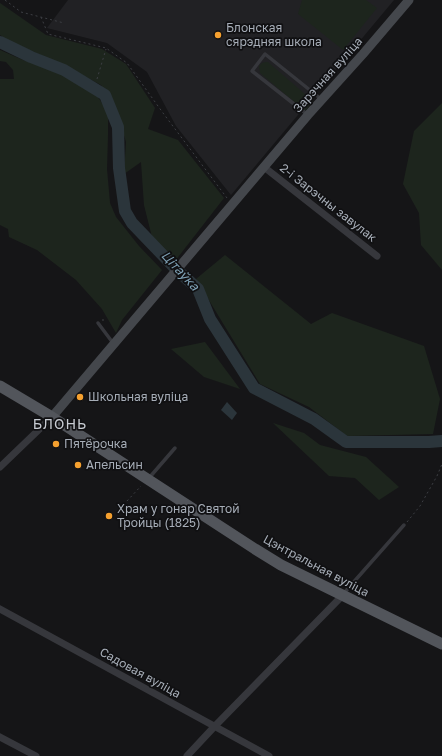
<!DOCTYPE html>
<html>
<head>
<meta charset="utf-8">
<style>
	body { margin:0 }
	canvas { display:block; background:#151517 }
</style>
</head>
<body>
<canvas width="442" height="756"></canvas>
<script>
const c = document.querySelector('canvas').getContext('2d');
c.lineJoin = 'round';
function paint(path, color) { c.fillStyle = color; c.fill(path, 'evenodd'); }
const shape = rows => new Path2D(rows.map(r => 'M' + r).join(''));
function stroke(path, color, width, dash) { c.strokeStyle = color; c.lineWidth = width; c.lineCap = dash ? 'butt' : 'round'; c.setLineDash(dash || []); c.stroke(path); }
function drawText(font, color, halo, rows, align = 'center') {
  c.font = font + ' "Golos Text",sans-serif'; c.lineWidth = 3.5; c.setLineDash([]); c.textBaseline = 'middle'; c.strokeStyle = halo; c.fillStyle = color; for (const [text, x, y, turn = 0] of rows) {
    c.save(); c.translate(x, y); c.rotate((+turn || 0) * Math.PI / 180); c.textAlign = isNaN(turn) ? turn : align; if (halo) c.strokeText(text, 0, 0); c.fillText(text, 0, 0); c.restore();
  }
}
const built = shape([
	[68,0,394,0,231,195,176,126,147,72,107,43,47,28]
]);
const green = shape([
	[302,0,366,0,377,8,343,50,298,14],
	[0,3,46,35,102,49,126,64,155,108,148,129,178,140,224,198,175,261,152,237,144,205,141,162,124,174,126,142,116,109,101,85,65,66,9,41,0,35],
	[0,50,23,60,48,67,63,74,80,82,98,97,108,112,108,135,107,169,110,203,116,217,139,246,162,270,122,320,116,333,102,309,76,280,37,250,9,237,8,229,0,225,0,79,14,79,13,70,6,62,0,61],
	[266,62,268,62,313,101,305,111,260,73,259,66,262,63],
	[442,103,442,270,421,245,419,213,403,184,414,131],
	[225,255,311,324,332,313,424,346,440,399,433,434,347,436,309,407,260,384,196,279],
	[205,342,240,389,204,377,171,349],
	[273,423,304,433,320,445,366,457,399,487,379,500,355,478,329,476]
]);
const water = shape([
	[227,402,237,413,232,420,221,410]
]);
const river = shape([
	[0,42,31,57,64,70,105,95,118,127,119,168,125,211,132,223,178,271,198,289,210,319,254,388,314,419,346,442,429,442,442,441]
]);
const path = shape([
	[5,0,21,12,64,23],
	[41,17,48,34,106,48,127,63,163,113,227,198],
	[97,79,106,49],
	[103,321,103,319,106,319],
	[127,501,141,486],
	[407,522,420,506,437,476,442,464]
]);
const service = shape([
	[308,115,252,71,265,54,321,99],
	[98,323,113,343],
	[149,478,175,448],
	[344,593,404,525]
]);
const minor = shape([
	[264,167,377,256],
	[0,467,52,417],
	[0,609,269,756],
	[0,737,36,756],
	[187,756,214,727,342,596]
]);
const secondary = shape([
	[52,417,308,115,363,54,409,0]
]);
const primary = shape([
	[0,386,52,417,255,549,281,565,442,644]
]);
const markers = [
	[218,35,4,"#f5a02f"],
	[80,397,4,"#f5a02f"],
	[56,444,4,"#f5a02f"],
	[78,465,4,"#f5a02f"],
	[109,516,4,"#f5a02f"]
];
const poiNames = [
	["Блонская",226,28],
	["сярэдняя школа",226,42],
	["Школьная вуліца",88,397],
	["Пятёрочка",64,444],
	["Апельсин",86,465],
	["Храм у гонар Святой",117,509],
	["Тройцы (1825)",117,523]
];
const streetNames = [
	["Зарэчная вуліца",328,75,-48],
	["2-і Зарэчны завулак",328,203,38],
	["Цэнтральная вуліца",316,566,28],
	["Садовая вуліца",140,673,29]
];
const waterNames = [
	["Цітаўка",180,271,47]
];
const quarterNames = [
	["БЛОНЬ",60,425]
];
paint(built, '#212124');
paint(green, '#1d251d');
paint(water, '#2b353b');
stroke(river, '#2b353b', 12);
stroke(path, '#3c3e43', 1, [2, 3]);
stroke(service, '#36373c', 3.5);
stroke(minor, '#36373c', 7);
stroke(secondary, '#44474c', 9);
stroke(primary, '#52555b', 11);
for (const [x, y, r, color] of markers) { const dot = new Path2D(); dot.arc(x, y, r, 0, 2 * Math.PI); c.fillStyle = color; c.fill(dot); stroke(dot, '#101012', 1.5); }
drawText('12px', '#a6adb7', '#101012', poiNames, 'left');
drawText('12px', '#a6adb7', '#101012', streetNames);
drawText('italic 13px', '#7d9fb3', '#101012', waterNames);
c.letterSpacing = '1px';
drawText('14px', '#c8ccd3', '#101012', quarterNames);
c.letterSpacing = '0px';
</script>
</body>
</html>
